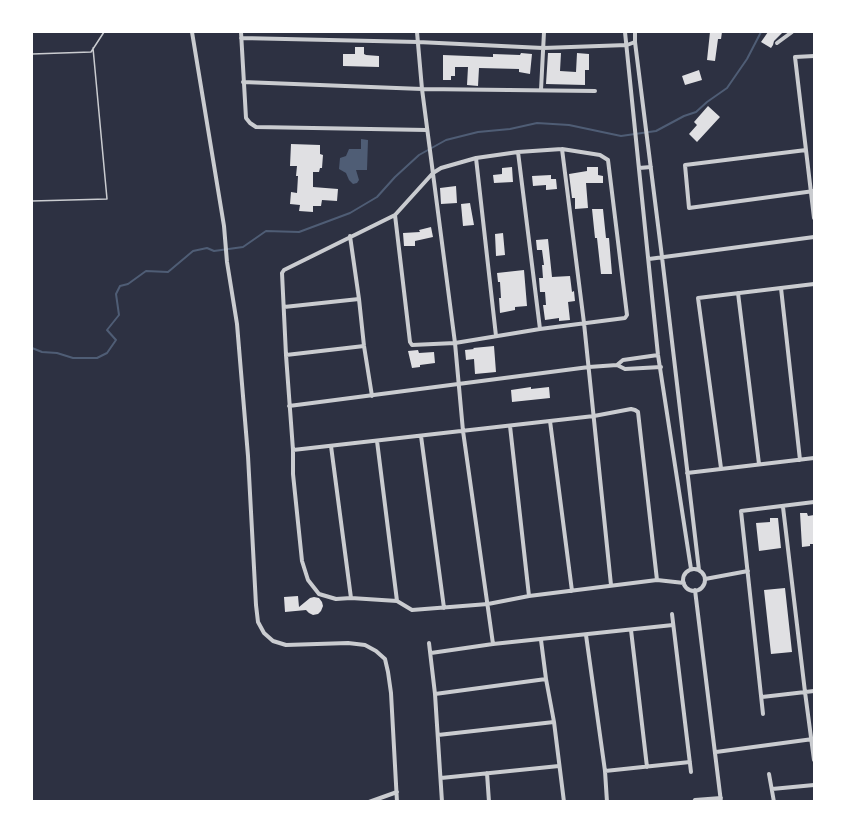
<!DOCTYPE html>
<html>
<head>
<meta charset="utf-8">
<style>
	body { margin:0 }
	#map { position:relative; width:846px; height:833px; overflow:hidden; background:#2d3142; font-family:"Fira Sans",sans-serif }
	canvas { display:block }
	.frame { position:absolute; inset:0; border:33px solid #fff; pointer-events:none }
</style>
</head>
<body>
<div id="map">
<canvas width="846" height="833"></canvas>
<div class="frame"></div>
</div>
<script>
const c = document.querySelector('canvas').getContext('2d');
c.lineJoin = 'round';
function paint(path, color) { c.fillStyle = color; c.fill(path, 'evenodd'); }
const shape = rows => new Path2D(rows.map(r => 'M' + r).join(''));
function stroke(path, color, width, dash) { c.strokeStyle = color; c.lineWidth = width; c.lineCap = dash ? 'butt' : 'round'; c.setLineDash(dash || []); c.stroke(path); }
const water = shape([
	[361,139,368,140,367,170,356,170,359,180,357,183,353,184,349,180,346,173,339,169,340,158,346,156,349,149,361,149]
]);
const stream = shape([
	[32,348,42,352,57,353,73,358,97,358,107,353,116,340,107,330,119,315,116,294,120,286,128,284,146,271,168,272,193,251,207,248,214,251,243,247,266,231,299,232,350,213,377,197,395,177,419,155,446,140,478,132,510,129,537,123,569,125,621,136,656,131,684,116,696,112,707,102,727,88,747,59,761,32]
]);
const building = shape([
	[710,32,722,32,721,39,718,39,715,61,707,60],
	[768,32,783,32,774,41,773,45,771,48,761,42],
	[355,47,364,47,364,54,366,55,379,56,379,67,343,66,343,54,355,54],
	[521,53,532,54,530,74,519,72,519,69,479,68,478,86,467,85,468,67,455,67,455,76,451,76,451,80,443,80,443,55,493,57,493,54,520,55],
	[548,53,561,53,560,71,576,72,577,53,589,54,589,70,585,70,585,85,546,84],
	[699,70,702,80,685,85,682,76],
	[708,106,720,117,697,142,689,134,697,125,694,122],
	[291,144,320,145,320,154,323,155,322,168,320,168,319,172,313,172,313,187,338,189,337,201,322,200,321,206,313,206,313,212,299,211,300,205,290,204,291,192,297,193,298,176,296,176,297,166,290,166],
	[512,167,513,182,494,183,493,175,502,174,502,168],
	[587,167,598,167,598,175,603,176,603,183,586,183,588,208,575,209,575,198,572,198,569,174,587,171],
	[551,175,551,179,556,179,557,189,546,190,546,185,533,186,532,176],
	[456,186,457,203,441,204,440,188],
	[470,203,474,225,463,226,461,204],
	[592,209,603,209,606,238,609,238,612,274,601,274,597,238,595,238],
	[431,227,433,237,415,241,415,246,404,246,403,233,420,232,419,230],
	[503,233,505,255,496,256,495,234],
	[548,239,552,277,570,276,572,292,574,291,575,301,568,302,570,320,559,321,559,318,545,320,543,305,546,305,545,292,540,292,539,278,543,278,542,265,544,265,542,250,537,250,536,240],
	[524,270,527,306,515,307,515,310,500,313,499,298,501,298,500,282,498,282,497,273],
	[494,346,496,372,475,374,474,359,466,360,465,350,474,349,473,348],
	[418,350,419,353,434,352,435,363,420,365,420,367,412,368,408,351],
	[531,387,531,389,549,387,550,398,512,402,511,390],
	[800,513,807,513,808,516,814,515,814,544,810,544,810,546,802,547],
	[770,518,778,518,781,548,759,551,756,523,770,522],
	[785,588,792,652,771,654,764,590],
	[298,596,299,607,310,598,314,597,319,598,322,602,323,606,321,611,318,614,313,615,309,613,306,610,285,612,284,597]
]);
const service = shape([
	[32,54,91,52,104,32],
	[32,201,107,199,93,48]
]);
const minor = shape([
	[192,32,224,226,227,262,237,324,248,456,256,605,258,622,264,633,273,641,286,645,348,643,365,645,376,651,385,659,388,672,391,693,397,802],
	[241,32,246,118,250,123,256,127,427,130],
	[417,32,422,89,455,343,463,431,493,644],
	[625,32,658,355,691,569],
	[635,32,635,42,662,257,699,570],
	[241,38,418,42,543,48,627,45,635,42],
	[777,43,792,32],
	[814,56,795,57,814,218],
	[243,82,422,89,595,91],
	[541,90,544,32],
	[562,149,584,323,611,585],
	[806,150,685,165,689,208,814,191],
	[518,152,540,329],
	[476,158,496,336],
	[639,168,651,167],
	[350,236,359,299,364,346,372,396],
	[649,259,814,237],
	[781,288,800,460],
	[738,293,759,464],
	[284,307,359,299],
	[286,355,364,346],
	[617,365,623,360,658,355],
	[289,406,589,367,617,365,625,369,661,367],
	[550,421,572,591],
	[510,426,529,596],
	[421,436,444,608],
	[377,441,397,601,412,610,488,604,529,596,657,580,684,583],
	[331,446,351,598,397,601],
	[293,450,594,416,631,409,635,410,638,412,657,580],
	[721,468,698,298,814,284],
	[687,473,814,458],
	[783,507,805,692,814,760],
	'683 580a11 11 0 1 1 22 0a11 11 0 1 1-22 0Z',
	[705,579,748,571],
	[695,590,721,802],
	[351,598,336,599,319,594,308,580,302,561,293,474,293,450,286,355,282,273,284,270,395,215,433,173,441,168,476,158,518,152,562,149,600,155,608,160,627,315,625,318,540,329,455,343,412,345,410,342,395,215],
	[672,614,691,772],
	[631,630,647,767],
	[586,635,605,771,607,802],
	[541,640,546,679,554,722,564,802],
	[429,643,435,694,442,802],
	[431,653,493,644,673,625],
	[435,694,546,679],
	[762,697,814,691],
	[763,714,741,511,814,502],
	[438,735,554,722],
	[716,752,813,739],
	[605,771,690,762],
	[487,773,489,802],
	[769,774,774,802],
	[441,778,559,766],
	[772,789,814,785],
	[369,802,397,792],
	[694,802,695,800,721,798]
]);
paint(water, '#4f5d75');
stroke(stream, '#4f5d75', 2);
paint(building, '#e0e0e3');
stroke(service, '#caccd0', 1.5);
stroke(minor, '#caccd0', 4);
</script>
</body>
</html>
